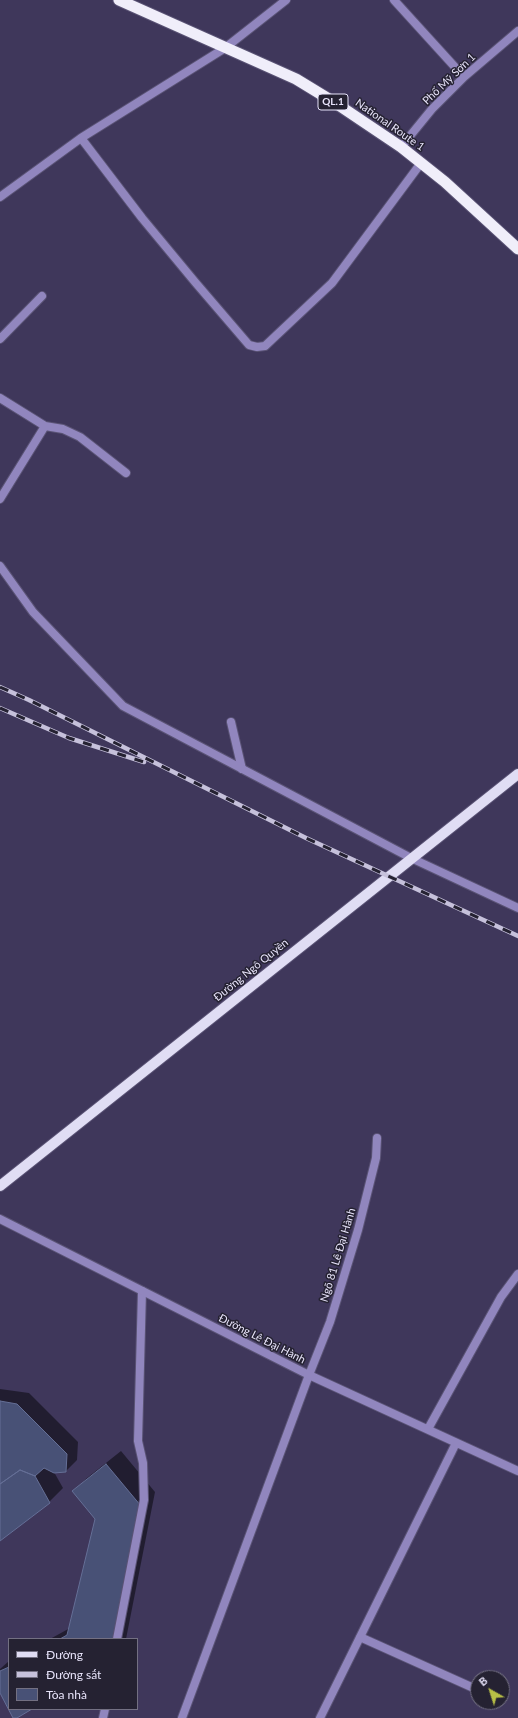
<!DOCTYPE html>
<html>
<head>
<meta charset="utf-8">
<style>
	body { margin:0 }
	#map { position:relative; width:518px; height:1718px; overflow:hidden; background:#3f375b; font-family:Lato,sans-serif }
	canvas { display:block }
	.legend { position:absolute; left:8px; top:1638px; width:130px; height:72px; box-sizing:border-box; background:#252232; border:1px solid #737082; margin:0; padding:5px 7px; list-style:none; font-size:12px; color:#e8e4fb }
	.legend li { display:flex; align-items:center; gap:8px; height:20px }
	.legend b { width:20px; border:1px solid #737082 }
	.north { position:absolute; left:470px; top:1670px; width:40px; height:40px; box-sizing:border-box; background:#252232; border:1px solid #737082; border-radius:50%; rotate:321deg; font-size:11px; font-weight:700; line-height:16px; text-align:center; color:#e8e4fb }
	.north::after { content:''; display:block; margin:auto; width:14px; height:18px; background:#b9c046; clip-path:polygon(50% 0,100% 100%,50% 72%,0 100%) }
</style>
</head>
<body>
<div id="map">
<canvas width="518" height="1718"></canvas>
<ul class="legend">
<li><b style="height:5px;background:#e0ddf4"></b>Đường</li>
<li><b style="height:5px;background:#c6c1db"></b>Đường sắt</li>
<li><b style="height:11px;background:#485176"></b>Tòa nhà</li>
</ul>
<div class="north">B</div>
</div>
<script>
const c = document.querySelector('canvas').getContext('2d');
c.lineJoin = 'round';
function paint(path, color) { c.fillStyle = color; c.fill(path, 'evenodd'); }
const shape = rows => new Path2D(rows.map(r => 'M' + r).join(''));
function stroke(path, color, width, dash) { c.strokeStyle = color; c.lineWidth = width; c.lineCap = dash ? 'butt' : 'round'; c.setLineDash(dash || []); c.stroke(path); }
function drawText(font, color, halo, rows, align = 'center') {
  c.font = font + ' Lato,sans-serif'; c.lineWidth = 3; c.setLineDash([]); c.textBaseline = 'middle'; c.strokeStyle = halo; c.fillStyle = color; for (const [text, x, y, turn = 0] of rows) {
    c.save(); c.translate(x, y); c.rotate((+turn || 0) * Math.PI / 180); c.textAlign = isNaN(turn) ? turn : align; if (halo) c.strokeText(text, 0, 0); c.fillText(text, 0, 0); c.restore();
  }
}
const shadow = shape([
	[0,1389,29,1393,78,1442,77,1460,66,1471,54,1472,63,1488,49,1502,0,1539],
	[121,1451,155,1492,126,1639,50,1639,70,1628,96,1519,74,1491,87,1478],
	[9,1661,9,1708,0,1691,0,1669]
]);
const building = shape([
	[0,1401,17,1404,67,1454,66,1472,54,1473,44,1468,35,1476,20,1470,0,1484,0,1401],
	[106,1464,141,1506,116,1639,60,1639,67,1635,95,1519,72,1491,106,1464],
	[20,1470,35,1476,50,1503,0,1541,0,1484,20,1470],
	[9,1667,9,1709,32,1709,17,1718,13,1718,0,1693,0,1671,9,1667]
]);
const service = shape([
	[0,339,42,296],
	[231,722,242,769],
	[309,1375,330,1322,358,1230,376,1158,377,1138],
	[360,1637,478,1690],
	[320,1718,456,1443]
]);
const minor = shape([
	[394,0,464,77],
	[81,138,142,218,195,282,249,345,257,347,265,346,332,283,421,163],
	[401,147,432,109,464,77,518,31],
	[0,197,81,138,225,48,286,0],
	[0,398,45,426,63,429,80,437,126,473],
	[0,499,45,426],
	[0,566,33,612,123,706,411,858,518,908],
	[428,1429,501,1297,518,1274],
	[117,1639,144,1500,143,1463,138,1441,142,1291],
	[103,1718,105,1709],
	[182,1718,309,1375]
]);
const tertiary = shape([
	[0,1219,309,1375,518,1471]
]);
const primary = shape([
	[0,1186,518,774]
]);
const trunk = shape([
	[119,0,296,79,337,104,401,147,445,182,518,249]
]);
const rail = shape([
	[0,687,29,700,306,838,518,936],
	[0,708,69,738,144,762]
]);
const shields = [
	[333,102,30]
];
const shieldNames = [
	["QL.1",333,102]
];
const streetNames = [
	["Phố Mỹ Sơn 1",449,79,-44],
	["National Route 1",390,125,35],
	["Đường Ngô Quyền",251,970,-39],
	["Ngõ 81 Lê Đại Hành",338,1255,-73],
	["Đường Lê Đại Hành",262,1339,27]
];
paint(shadow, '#0007');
paint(building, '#485176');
stroke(building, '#656f96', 1);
stroke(service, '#5a5375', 10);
stroke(minor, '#5a5375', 10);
stroke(tertiary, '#5a5375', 10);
stroke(primary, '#5a5375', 12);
stroke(trunk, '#5a5375', 13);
stroke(service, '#9186be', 8);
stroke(minor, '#9186be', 8);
stroke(tertiary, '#9186be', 8);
stroke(primary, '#e0ddf4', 10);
stroke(trunk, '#f0eefa', 11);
stroke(rail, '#c6c1db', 4.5);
stroke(rail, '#252232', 3, [9]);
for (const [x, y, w] of shields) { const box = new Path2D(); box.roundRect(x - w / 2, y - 8, w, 16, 3); c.fillStyle = '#252232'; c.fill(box); stroke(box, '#e8e4fb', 1); }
drawText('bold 10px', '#e8e4fb', null, shieldNames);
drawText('11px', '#e8e4fb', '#252232', streetNames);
</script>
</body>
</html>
